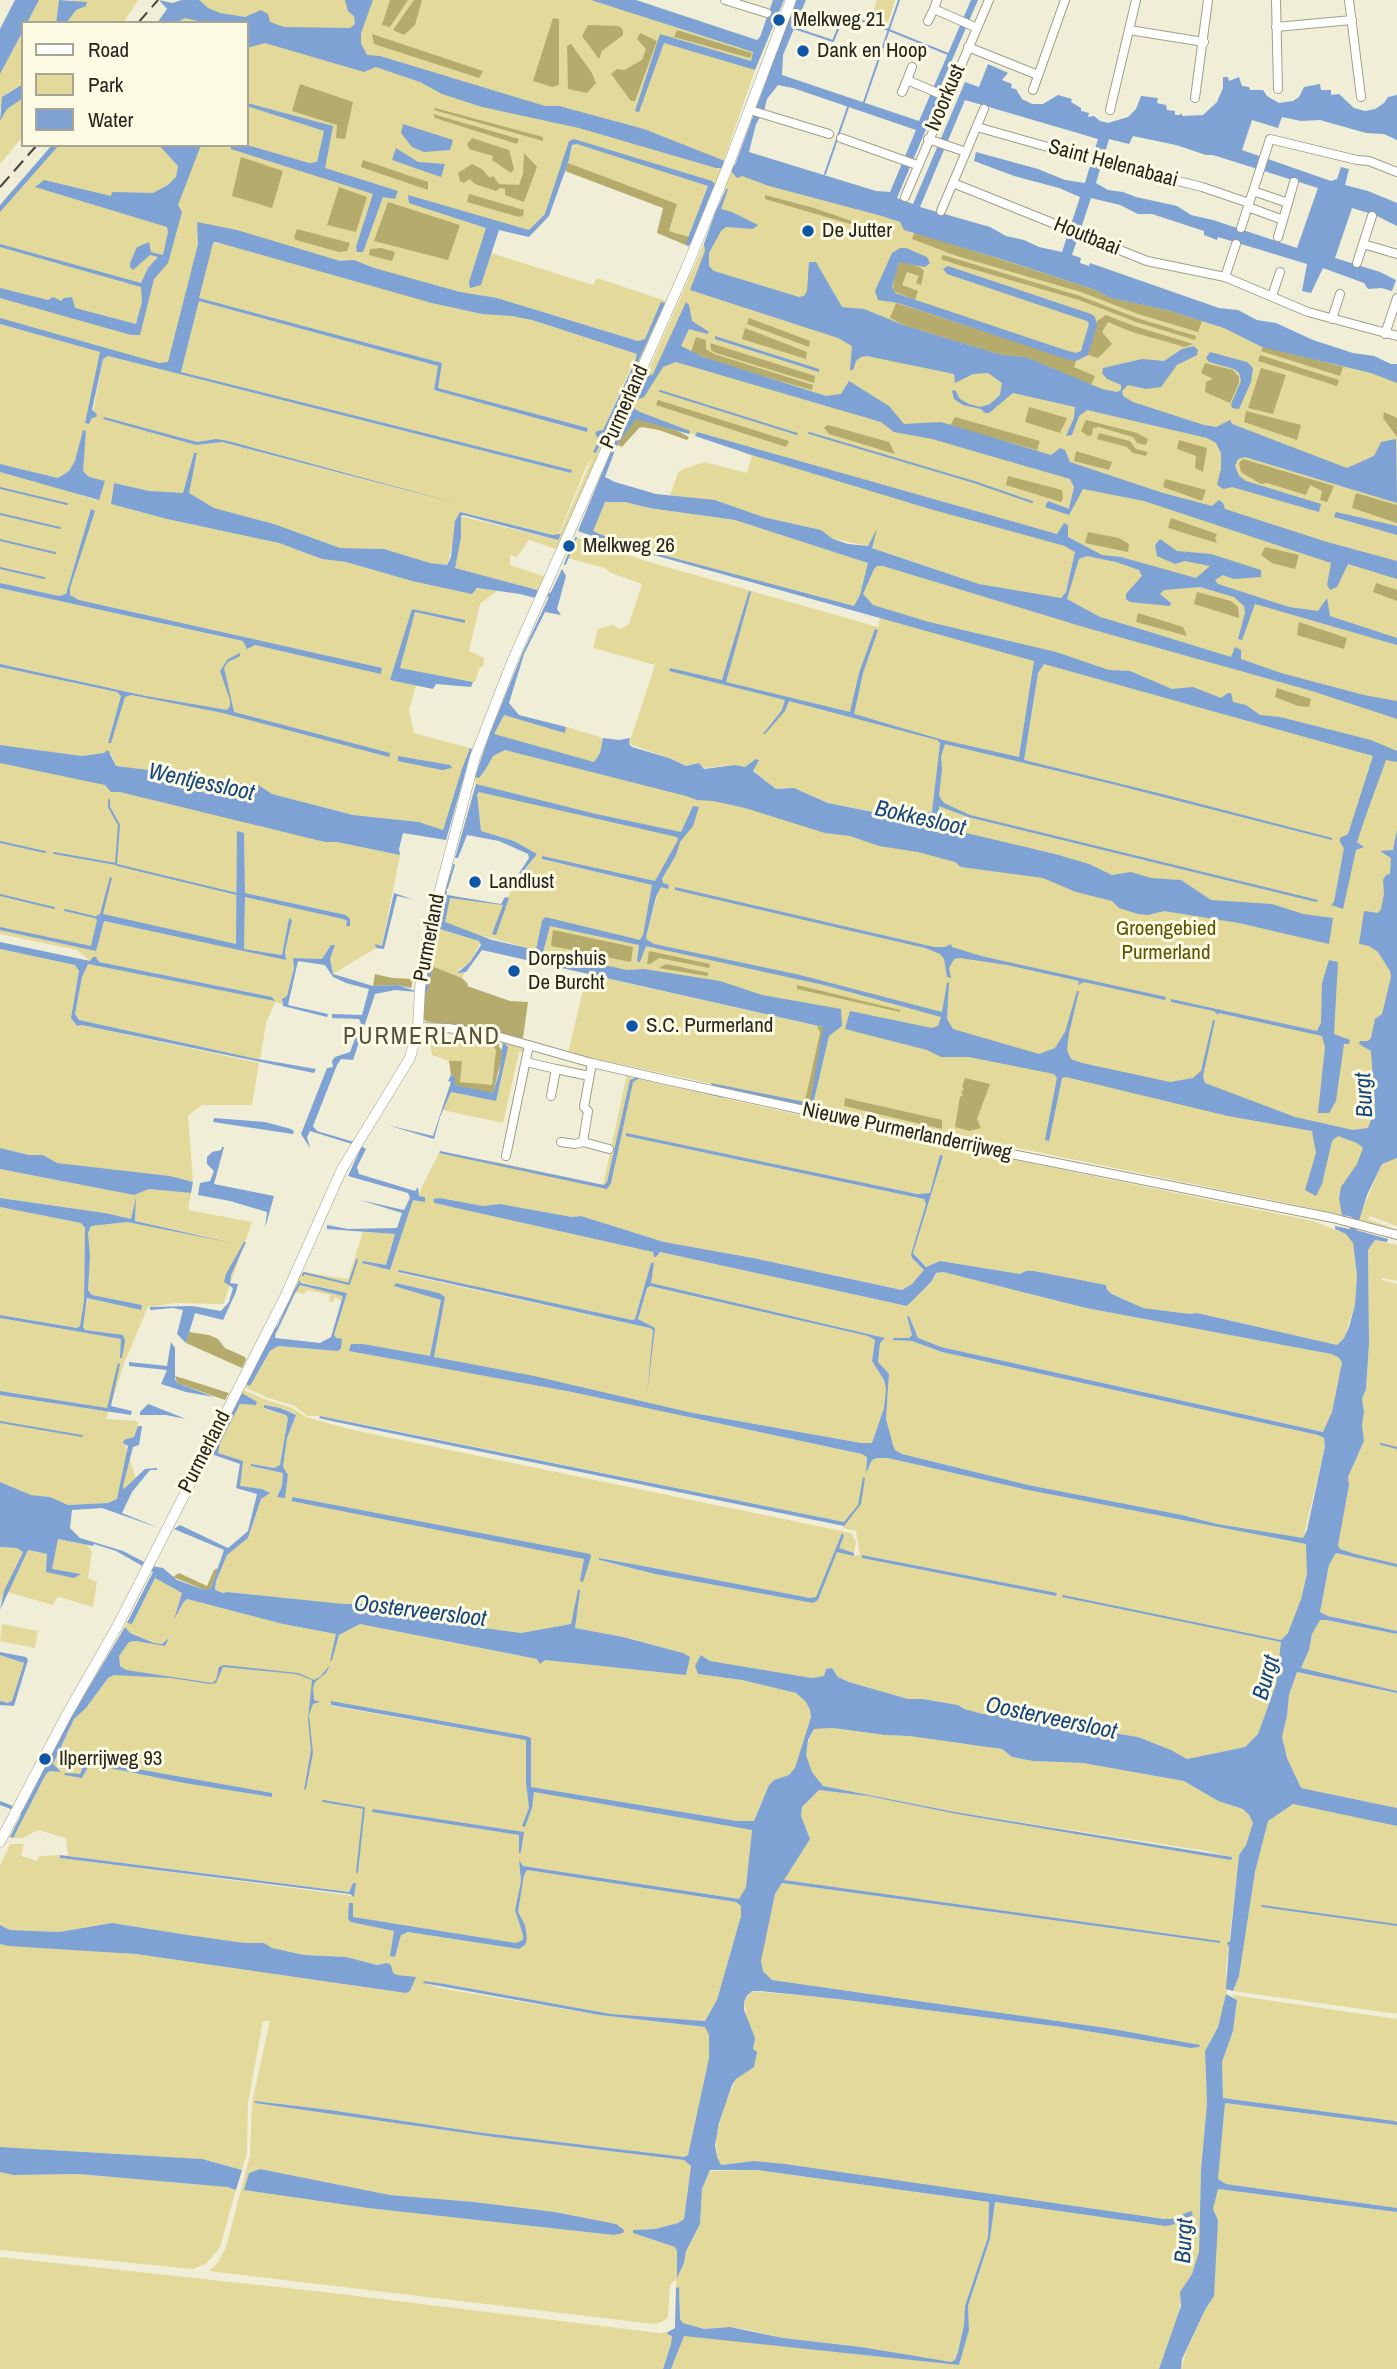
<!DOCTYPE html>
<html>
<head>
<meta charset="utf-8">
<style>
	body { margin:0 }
	#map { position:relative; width:1397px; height:2369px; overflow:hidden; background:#f1eed7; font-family:"Archivo Narrow",sans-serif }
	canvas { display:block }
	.legend { position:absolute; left:21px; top:21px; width:228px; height:126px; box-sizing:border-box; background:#fefbe4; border:2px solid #a8a594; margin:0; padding:9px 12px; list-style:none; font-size:21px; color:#26251d }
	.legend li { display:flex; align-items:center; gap:14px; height:35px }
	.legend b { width:35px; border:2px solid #a8a594 }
</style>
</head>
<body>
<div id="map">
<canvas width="1397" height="2369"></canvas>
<ul class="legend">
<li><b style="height:9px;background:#fff"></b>Road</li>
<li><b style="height:19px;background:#e2d99a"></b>Park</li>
<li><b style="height:19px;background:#7da2d3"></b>Water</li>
</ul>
</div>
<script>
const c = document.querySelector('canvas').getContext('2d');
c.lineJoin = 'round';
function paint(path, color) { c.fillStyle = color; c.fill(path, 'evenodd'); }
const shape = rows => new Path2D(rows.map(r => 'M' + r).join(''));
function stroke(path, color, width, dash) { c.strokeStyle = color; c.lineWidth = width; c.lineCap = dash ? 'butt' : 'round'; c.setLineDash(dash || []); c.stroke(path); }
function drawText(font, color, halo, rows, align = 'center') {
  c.font = font + ' "Archivo Narrow",sans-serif'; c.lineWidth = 6; c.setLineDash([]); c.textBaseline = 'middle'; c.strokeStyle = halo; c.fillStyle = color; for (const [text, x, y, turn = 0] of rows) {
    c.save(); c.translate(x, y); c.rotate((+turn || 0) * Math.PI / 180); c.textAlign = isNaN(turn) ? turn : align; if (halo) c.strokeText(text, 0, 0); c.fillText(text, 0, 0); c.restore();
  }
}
const green = shape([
	[39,0,59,0,56,23,27,23],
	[72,0,138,0,123,23,66,23],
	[186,0,608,0,668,25,754,52,752,62,663,35,639,112,664,42,755,70,723,162,1397,376,1397,940,1384,1136,1342,1215,1352,1217,1352,1220,1311,1208,812,1106,810,1103,825,1020,538,957,539,951,484,936,470,962,459,969,458,973,465,971,462,978,428,966,443,894,503,905,519,878,537,854,514,841,481,831,475,777,479,777,497,741,490,733,497,711,567,727,603,738,600,753,592,765,932,832,918,814,888,815,829,803,794,788,776,789,753,770,759,760,745,767,735,765,704,768,699,763,686,766,680,764,669,758,629,744,655,665,593,648,598,629,612,625,620,629,629,624,642,584,611,573,605,568,568,558,578,538,646,561,878,627,881,615,645,550,643,552,631,550,631,547,592,531,605,502,625,502,649,508,735,520,869,563,860,595,863,594,875,557,1063,609,1075,552,1066,592,1061,598,1038,595,979,584,864,545,833,539,821,530,763,517,715,500,686,499,670,495,679,471,704,462,747,473,752,456,712,440,636,418,632,407,634,401,639,399,647,376,643,378,648,372,727,191,716,187,688,254,688,246,714,187,633,161,708,186,689,237,669,231,677,204,568,163,572,145,569,144,549,211,528,234,495,224,476,284,481,285,491,253,593,285,597,278,666,301,668,305,565,535,556,549,529,540,517,557,510,555,510,565,546,577,541,591,454,568,460,516,557,540,592,459,586,467,558,536,461,512,447,565,430,563,384,549,340,548,274,524,214,508,188,493,197,454,194,453,183,494,149,491,114,483,111,504,167,519,279,543,322,559,346,562,412,581,497,591,480,604,469,651,484,658,484,665,479,669,475,682,399,668,415,612,464,623,413,609,390,680,416,685,409,710,414,733,470,748,443,830,419,822,353,815,272,794,257,785,225,783,116,766,111,754,104,753,82,756,0,745,0,667,117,692,121,696,108,742,111,742,125,697,131,695,146,698,146,696,0,664,0,588,243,641,247,649,255,645,381,673,382,669,79,600,70,595,70,588,94,511,91,509,66,594,59,596,0,583,0,472,50,485,96,500,104,481,89,477,83,471,83,430,76,461,69,471,58,478,0,464,0,324,100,352,89,424,92,418,103,359,108,356,571,473,571,470,181,372,199,301,438,366,434,390,587,432,588,428,437,388,442,363,199,298,212,243,225,244,314,268,532,320,637,354,603,430,597,431,599,439,593,451,596,453,664,303,645,339,639,341,497,298,468,303,209,233,173,369,0,321,0,207,54,145,247,145,247,23,163,23],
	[104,418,197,442,216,439,459,505,222,442,196,445],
	[543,857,652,881,656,881,662,871,668,870,662,879,646,937,652,885,542,859],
	[877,0,895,0,887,26,864,17,866,10,873,12],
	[23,31,23,84,7,93,0,110,0,74],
	[23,93,23,136,0,164,0,121,7,108],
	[0,755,325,842,337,842,400,855,382,946,376,945,376,948,333,974,330,959,335,945,331,945,322,959,294,958,294,968,287,996,283,999,281,1004,275,1002,266,1023,260,1060,79,1020,75,1014,82,977,88,964,274,1000,272,997,99,962,96,957,90,961,77,950,0,934],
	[244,833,245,893,346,915,350,926,346,925,347,920,343,919,245,896,244,949,282,955,289,919,292,920,285,951,287,958,103,921,96,950,38,938,94,948,100,919,240,946],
	[0,949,75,965,79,971,71,1018,77,1026,82,1025,259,1063,252,1105,202,1105,188,1116,193,1182,170,1176,57,1163,43,1155,29,1155,0,1148],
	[587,974,817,1026,820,1033,806,1096,802,1103,568,1053],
	[460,1034,466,1035,466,1040,488,1040,496,1050,492,1086,460,1082,462,1061,449,1061,432,1055,430,1042,434,1042,434,1045,451,1045,451,1039,460,1039],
	[504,1042,523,1049,523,1052,519,1052,503,1123,443,1110,451,1092,496,1101],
	[627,1074,629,1077,857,1128,1313,1221,1346,1234,1353,1243,1357,1275,1355,1305,1344,1338,1337,1345,1197,1313,1190,1314,1143,1308,1113,1294,1107,1290,1106,1285,1034,1271,1026,1271,1020,1274,940,1261,927,1267,913,1253,943,1157,941,1155,930,1193,917,1194,626,1134,626,1136,924,1199,926,1204,911,1254,912,1258,924,1270,912,1284,903,1290,753,1258,664,1242,581,1216,572,1217,500,1204,483,1206,440,1198,433,1199,434,1203,653,1252,654,1257,659,1252,907,1306,931,1282,936,1273,943,1272,1086,1308,1331,1354,1339,1357,1342,1362,1332,1412,1324,1432,941,1347,918,1338,909,1316,907,1317,912,1335,909,1338,893,1339,912,1341,942,1352,1318,1435,1324,1438,1325,1446,1303,1539,1217,1524,1182,1515,1028,1485,902,1454,895,1450,893,1445,886,1419,889,1375,878,1362,880,1343,885,1338,650,1283,654,1263,651,1263,635,1319,632,1320,398,1271,398,1273,461,1287,650,1328,653,1330,647,1395,655,1328,638,1319,647,1288,650,1286,868,1336,875,1340,872,1361,884,1380,886,1389,884,1408,872,1443,861,1443,689,1412,688,1417,862,1454,867,1456,866,1473,872,1460,877,1458,888,1458,1028,1490,1307,1544,1307,1574,1301,1599,1288,1633,1281,1640,1063,1596,1281,1642,1276,1684,1258,1734,1245,1747,1187,1759,1171,1750,1138,1737,1119,1734,1097,1724,1080,1728,1053,1721,1048,1716,983,1714,964,1709,958,1705,923,1699,908,1699,849,1682,838,1677,832,1668,826,1669,824,1676,812,1678,710,1661,702,1655,695,1666,698,1674,742,1680,796,1693,806,1702,810,1710,811,1717,795,1769,789,1775,774,1780,769,1785,754,1821,737,1821,530,1787,531,1739,526,1736,331,1701,331,1706,527,1740,526,1783,529,1808,523,1826,525,1826,532,1808,533,1791,752,1830,746,1887,739,1899,523,1866,519,1860,521,1881,515,1910,523,1935,523,1940,516,1943,352,1917,353,1904,350,1903,348,1919,351,1921,395,1931,390,1956,395,1957,401,1935,408,1932,519,1949,525,1945,527,1939,525,1925,518,1912,524,1874,527,1870,736,1902,741,1906,741,1916,717,2000,705,2021,611,2014,445,1984,424,1983,439,1988,600,2015,705,2027,709,2035,709,2058,688,2155,684,2157,476,2132,330,2110,256,2101,255,2103,494,2137,684,2160,691,2166,684,2219,678,2223,655,2229,633,2230,633,2233,675,2247,677,2251,677,2278,684,2263,686,2251,700,2224,702,2189,710,2171,757,2170,989,2202,988,2237,965,2306,964,2325,958,2352,955,2360,951,2363,861,2347,783,2338,749,2330,730,2327,704,2329,683,2323,680,2319,679,2288,676,2288,676,2279,670,2285,668,2317,662,2322,654,2324,209,2271,218,2263,226,2247,250,2156,252,2103,270,2021,263,2021,248,2103,247,2153,242,2170,202,2159,0,2147,0,1944,136,1954,406,1993,410,1991,415,1978,397,1975,393,1973,391,1965,387,1963,377,1965,346,1957,304,1955,272,1948,264,1943,245,1943,188,1935,112,1923,59,1932,10,1930,0,1925,0,1866,10,1844,24,1844,21,1856,37,1861,39,1856,60,1855,61,1858,354,1896,355,1883,353,1883,349,1892,68,1856,66,1838,38,1830,23,1838,13,1838,46,1774,50,1771,60,1772,53,1765,74,1719,86,1708,108,1678,125,1670,119,1664,119,1656,129,1642,136,1641,165,1646,169,1638,162,1644,154,1643,130,1633,125,1627,127,1623,132,1624,155,1578,182,1593,175,1620,183,1603,187,1599,283,1624,337,1634,330,1660,339,1635,360,1624,537,1659,541,1663,545,1660,686,1675,689,1658,683,1653,623,1637,574,1628,579,1590,571,1624,521,1633,462,1625,415,1614,402,1614,368,1604,344,1604,228,1592,223,1593,215,1590,216,1581,227,1555,248,1538,261,1499,269,1493,262,1489,239,1486,243,1461,218,1454,219,1443,240,1404,256,1405,257,1403,242,1393,220,1434,241,1389,264,1399,292,1408,306,1417,353,1430,851,1533,856,1542,854,1553,838,1549,844,1536,842,1533,816,1598,809,1598,643,1566,600,1558,600,1561,655,1574,813,1603,818,1600,837,1551,854,1556,860,1555,856,1531,843,1528,847,1520,844,1522,834,1520,363,1424,320,1416,307,1416,295,1406,266,1397,242,1386,262,1353,246,1384,250,1386,270,1351,278,1346,338,1351,340,1348,342,1339,335,1338,334,1335,346,1293,301,1282,300,1280,294,1291,293,1289,298,1279,302,1272,348,1279,363,1232,395,1234,386,1265,363,1261,362,1263,390,1270,413,1199,425,1201,425,1197,418,1196,419,1193,439,1153,491,1161,603,1185],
	[396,1283,439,1293,445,1297,434,1357,572,1386,572,1392,350,1351,351,1344,363,1344,430,1357,441,1300,395,1286],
	[264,1405,280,1408,296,1415,287,1438,283,1467,288,1475,285,1498,277,1496,282,1486,283,1473,251,1466,251,1464,275,1468,280,1466,288,1418,286,1415,264,1409],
	[294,1497,457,1530,535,1549,292,1501],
	[863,1555,1056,1593,1057,1594,1056,1596,877,1561,862,1558],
	[88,1760,172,1777,272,1793,272,1797,184,1783,90,1764,82,1778,64,1774,80,1774,86,1761],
	[374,1809,523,1832,522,1853,519,1853,520,1835,373,1812],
	[260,2169,390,2195,474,2202,555,2212,616,2224,623,2230,623,2233,614,2235,368,2208,245,2190,249,2173],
	[1397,1158,1397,1226,1370,1216,1368,1219,1397,1230,1397,1233,1358,1220,1382,1164],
	[0,1169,134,1195,149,1189,191,1193,188,1210,252,1222,223,1304,176,1303,148,1307,125,1361,106,1419,138,1421,137,1432,134,1437,124,1441,136,1479,124,1489,123,1486,128,1461,117,1499,108,1503,68,1505,50,1497,31,1495,0,1482,0,1395,105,1411,104,1408,0,1391,0,1318,122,1339,120,1358,122,1358,123,1335,85,1330,82,1327,88,1298,140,1310,142,1305,92,1295,87,1290,90,1256,88,1233,91,1226,127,1222,233,1242,135,1221,136,1198,131,1219,105,1213,0,1198],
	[0,1207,81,1223,85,1228,84,1301,80,1326,77,1328,0,1315],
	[1375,1240,1397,1245,1397,1281,1382,1278,1382,1280,1397,1284,1397,1564,1355,1554,1340,1549,1337,1545,1349,1485,1348,1477,1364,1441,1362,1425,1364,1412,1362,1399,1366,1389,1369,1344,1368,1250],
	[300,1285,344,1296,342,1301,335,1297,333,1302,329,1301,330,1295,308,1290,303,1294,296,1292],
	[57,1539,87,1545,92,1551,88,1578,97,1582,93,1607,59,1597,56,1598,53,1605,8,1592,28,1550,47,1554,52,1569],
	[0,1547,17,1548,23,1551,0,1602],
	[1336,1553,1397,1567,1397,1631,1328,1616,1320,1612,1329,1565],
	[1319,1620,1326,1620,1397,1634,1397,1691,1301,1669,1309,1650,1312,1634],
	[2,1624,38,1631,35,1648,0,1641],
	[0,1655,24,1663,12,1701,9,1703,0,1701],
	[1297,1672,1397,1693,1397,1808,1301,1788,1287,1758,1282,1737,1287,1716,1289,1695],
	[833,1728,885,1735,909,1736,1002,1749,1012,1757,1033,1761,1083,1763,1184,1781,1218,1801,1243,1809,1252,1819,1254,1823,1246,1845,1239,1855,1226,1969,1227,1990,1218,2027,1205,2051,1207,2103,1201,2170,1199,2252,1192,2274,1183,2288,1178,2316,1159,2369,671,2369,684,2335,959,2365,969,2330,968,2306,990,2239,995,2202,1165,2226,1180,2214,1171,2219,1164,2219,754,2161,721,2165,717,2157,716,2137,725,2103,736,2079,753,2067,752,2029,747,2020,744,2002,752,1991,838,1999,1062,2027,1191,2048,1199,2047,1199,2045,1113,2029,772,1980,767,1976,763,1971,761,1961,763,1946,775,1894,782,1883,1220,1943,784,1880,810,1839,801,1816,802,1807,819,1790,868,1796,957,1814,1231,1859,1231,1857,1206,1851,955,1812,823,1786,812,1772,806,1755,806,1747,814,1729],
	[1293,1804,1397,1826,1397,2014,1233,1991,1239,1976,1255,1872,1265,1827,1268,1821,1275,1815],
	[1232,1995,1397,2019,1397,2122,1223,2098,1222,2062,1233,2031,1237,2000],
	[1225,2103,1397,2125,1397,2208,1226,2184,1218,2179],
	[0,2172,13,2175,78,2174,227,2187,236,2190,220,2247,206,2264,193,2269,0,2250],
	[1217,2189,1397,2212,1397,2369,1181,2369,1186,2352,1205,2310,1210,2303,1218,2220,1213,2209],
	[0,2257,324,2292,659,2333,668,2332,672,2336,671,2344,663,2369,0,2369]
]);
const forest = shape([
	[390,0,408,0,390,27,382,25],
	[414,0,422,0,415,25,404,35,393,30],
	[553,18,559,19,559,85,552,87,533,81],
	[588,25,619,26,623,30,623,35,602,51,599,59,582,36],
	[677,30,752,53,750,58,674,37],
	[640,33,657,41,635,101,631,101,611,74,617,69,624,70,642,60,646,49,637,39],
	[372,34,483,71,479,78,374,44],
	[571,44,592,73,596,83,587,93,568,89,567,46],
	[300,84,353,102,345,139,336,138,337,125,292,111],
	[435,108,543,137,543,141,434,110],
	[433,114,519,139,517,144,435,118],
	[472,138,509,150,514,169,511,173,492,160,493,156,469,149,467,144],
	[524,153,537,167,524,202,505,195,505,189,500,188,496,191,475,184,470,179,464,183,460,181,458,173,472,164,482,169,490,178,493,176,499,184,519,185,523,174],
	[241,157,283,171,272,208,232,196],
	[363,160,428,182,428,190,361,167],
	[568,163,677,204,669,231,689,237,688,246,657,233,663,208,565,171],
	[339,187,367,197,356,232,327,225],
	[469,194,524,210,523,216,519,217,467,202],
	[765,195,814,208,886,233,884,237,850,224,765,199],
	[388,202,460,225,448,260,374,241],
	[297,229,350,243,347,251,339,252,296,240,294,238],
	[915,232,1093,289,1111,298,1167,310,1202,321,1198,332,1138,314,1081,292,957,256,912,239],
	[381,248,395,252,392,261,369,255,370,249],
	[943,255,1080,296,1137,318,1196,336,1195,340,1136,322,1079,300,955,264,941,259],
	[902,261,920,267,924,271,921,285,916,283,919,276,907,272,902,285,918,291,915,300,893,291,894,276,899,262],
	[896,303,1076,361,1074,367,1095,376,1091,385,1026,357,1002,355,906,326,890,318],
	[1106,315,1134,326,1193,344,1185,347,1132,332,1108,322,1102,332,1112,344,1098,358,1088,355,1097,321],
	[749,318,810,341,809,347,747,324],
	[745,328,807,352,806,359,742,339],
	[696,337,706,340,706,349,714,354,813,385,812,390,727,366,691,352],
	[710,343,815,376,814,383,716,353,711,350],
	[1263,347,1290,353,1343,367,1340,376,1261,351],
	[1260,355,1339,380,1337,386,1258,361],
	[1205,363,1233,370,1239,377,1239,383,1230,403,1205,392,1206,382,1213,379,1201,373],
	[1261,368,1286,375,1273,414,1248,408],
	[658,400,789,441,786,447,656,405],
	[1029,407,1067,418,1060,433,1025,422],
	[1246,411,1301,425,1297,440,1244,422],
	[1384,412,1397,418,1397,437,1383,418],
	[955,417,1040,441,1037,450,950,426],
	[636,418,678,431,689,437,687,440,659,430,642,427,639,428,622,447,617,445],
	[1086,420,1137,433,1148,439,1146,445,1137,443,1133,437,1099,427,1093,428,1092,435,1088,436,1081,431],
	[828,425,889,442,895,454,829,434,824,428],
	[1099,433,1130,441,1136,449,1148,452,1146,456,1133,453,1127,447,1097,439],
	[1179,440,1207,448,1203,472,1195,468,1196,456,1177,449],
	[1076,451,1112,462,1109,470,1074,461],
	[1243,459,1334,486,1327,502,1320,500,1322,491,1310,485,1306,495,1267,483,1261,484,1241,472,1239,463],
	[1008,476,1062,490,1063,498,1061,502,1006,485],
	[1165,479,1206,490,1202,501,1163,487],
	[1356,493,1397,505,1397,523,1352,508],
	[1171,518,1217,534,1215,538,1217,543,1168,528],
	[1088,532,1119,538,1129,544,1128,552,1085,543],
	[1265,547,1299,555,1295,569,1272,563,1261,555],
	[1376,583,1397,590,1397,601,1373,592],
	[1197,592,1231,601,1238,607,1239,618,1194,604],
	[1138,613,1183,627,1187,636,1136,622],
	[1299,622,1347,638,1344,649,1297,635],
	[1277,688,1311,699,1309,707,1298,706,1275,697],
	[553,930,633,947,631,962,551,946],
	[649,951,710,964,709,968,659,958,650,964,647,964],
	[666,964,709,973,707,976,659,968],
	[431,966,462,978,468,984,467,986,510,1001,528,1002,523,1038,425,1021,423,1017,424,993,427,993],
	[375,974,392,978,413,979,411,988,398,985,373,986],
	[797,985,900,1010,900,1012,797,989],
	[817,1026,823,1027,824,1031,812,1106,802,1103,806,1096,820,1033],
	[466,1035,499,1041,499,1047,503,1051,493,1094,455,1085,455,1077,451,1075,449,1061,462,1061,460,1082,492,1085,496,1050,488,1040,466,1040],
	[965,1078,990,1084,977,1119,981,1128,970,1131,955,1127,960,1097,963,1095,961,1092,964,1089,962,1087],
	[845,1098,942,1120,942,1129,844,1106],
	[189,1332,209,1335,218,1339,225,1348,245,1357,246,1360,242,1368,186,1343],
	[175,1376,229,1393,225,1400,177,1383],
	[218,1568,211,1588,205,1590,173,1577,179,1573,207,1586,214,1570]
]);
const water = shape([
	[15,0,39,0,27,23,23,23,23,31,0,74,0,29],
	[59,0,87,2,86,6,76,10,66,23,56,23],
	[159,0,172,3,182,0,199,0,208,8,220,13,245,17,261,10,268,14,270,22,284,27,350,28,355,24,354,16,348,11,345,0,373,0,361,33,361,43,367,55,380,56,545,106,559,106,644,129,735,165,796,0,806,0,783,55,782,75,919,121,971,0,978,0,939,90,940,96,897,198,913,204,965,82,979,87,988,64,1008,73,1002,80,1012,84,1011,88,1016,89,1022,99,1032,104,1043,104,1058,95,1072,99,1071,102,1081,108,1081,111,1089,113,1088,117,1094,116,1100,121,1108,123,1128,117,1136,109,1141,96,1158,98,1157,103,1166,105,1167,110,1175,111,1175,115,1180,115,1180,113,1183,116,1203,115,1217,102,1223,88,1223,77,1228,77,1229,81,1239,77,1242,86,1249,87,1250,90,1263,90,1267,96,1279,103,1293,101,1299,97,1304,87,1320,84,1321,90,1331,90,1331,95,1339,94,1354,108,1365,111,1375,109,1384,103,1388,97,1397,95,1397,140,1384,134,1366,133,1320,120,1301,121,1282,117,1278,128,1252,120,1242,150,1331,181,1337,179,1341,167,1349,169,1345,185,1368,191,1397,203,1397,226,1375,215,1352,208,1335,258,1380,272,1396,280,1392,291,1381,288,1368,289,1364,283,1323,268,1311,293,1302,291,1307,264,1218,237,1217,240,1204,235,1204,231,1152,214,1138,214,1120,205,1091,198,1072,255,1081,258,1080,263,1089,266,1090,263,1219,308,1238,310,1257,320,1276,323,1313,340,1353,353,1374,356,1391,364,1397,364,1397,383,1371,373,1262,347,1224,328,1167,310,1111,298,1093,289,1004,260,904,230,900,222,882,216,769,186,742,176,737,178,731,171,724,168,716,168,579,128,482,107,442,94,420,82,376,67,364,72,265,43,247,48,247,23,206,23,185,18,176,23,157,23,167,9],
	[778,85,793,88,916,130,890,192,876,191,749,152,756,124,764,111,767,99],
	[965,100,1098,139,1085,183,1065,180,1038,169,976,152,974,161,1014,176,1059,188,1080,197,1062,252,1039,247,1024,240,1006,236,990,227,920,207],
	[1133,136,1176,145,1206,155,1213,155,1318,188,1297,248,1213,220,1191,215,1177,206,1136,197,1123,192,1108,190,1096,183,1109,139,1129,144],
	[591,0,636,0,757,40,760,37,773,0,784,0,755,70,664,43,639,112,635,111,660,34,751,61,753,52],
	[23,84,23,98,7,109,0,121,2,97],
	[247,103,333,126,325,168,398,191,395,199,383,197,363,252,357,252,356,247,373,194,231,149,231,145,247,145,309,163,317,162,324,131,247,106],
	[403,124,453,140,450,150,424,152,412,147,401,133],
	[574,139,712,181,715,184,691,243,688,246,686,243,708,186,577,144,572,145,568,163,549,216,529,237,499,230,481,285,470,288,469,282,486,228,409,203,408,195,529,230,545,214,569,141],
	[52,145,59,145,0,212,0,205],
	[159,145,201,145,178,205,182,212,168,263,154,279,140,335,131,335,0,298,0,288,48,300,53,297,61,301,64,298,72,297,75,308,136,324,142,302,141,287,0,247,0,244,141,283,148,268,158,257,150,255,133,270,130,267,130,263,137,247,149,242,151,252,163,255,168,232,167,227,35,187,44,180,111,196,112,192,153,193,168,185,176,177,178,166],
	[396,148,418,162,445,164,441,177,392,160],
	[726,189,728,189,721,209,732,212,758,225,753,229,726,227,721,231,709,253,709,266,714,271,799,297,804,296,807,291,809,262,816,262,842,307,864,309,906,326,1002,355,1026,357,1102,389,1117,392,1121,390,1121,385,1107,379,1102,373,1103,368,1142,359,1164,361,1182,349,1194,346,1198,350,1197,355,1177,365,1161,387,1146,389,1128,385,1122,391,1123,396,1133,402,1204,425,1216,427,1230,420,1232,424,1347,468,1374,456,1381,442,1396,439,1397,503,1245,457,1238,459,1235,466,1239,476,1246,481,1321,504,1319,512,1232,487,1224,489,1220,487,1217,484,1221,469,1221,453,1216,443,1207,438,1087,410,1079,416,1072,435,1066,436,1074,418,1075,407,1013,393,989,413,985,413,981,409,963,405,954,399,952,391,955,390,960,399,969,404,980,407,990,404,1000,395,1002,383,988,373,973,374,955,383,954,374,867,356,861,357,856,361,853,370,850,370,852,346,838,338,690,290,705,251,704,244,715,213],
	[197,222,237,230,340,261,354,260,374,268,460,292,497,298,638,341,645,339,661,302,665,303,596,453,593,452,599,439,595,434,597,431,603,430,634,364,637,354,532,320,512,316,482,314,432,303,216,242,213,243,199,298,442,363,438,388,588,428,587,432,434,390,438,366,199,301,181,372,572,470,571,473,108,356,103,359,92,410,97,414,96,417,92,418,89,424,85,423,100,352,0,324,0,318,159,363,168,362,198,244],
	[900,248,906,248,927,257,930,263,925,267,899,262,892,287,895,293,1068,351,1076,353,1081,351,1089,324,1087,321,947,274,943,269,948,266,1091,314,1095,317,1097,325,1088,355,1076,361,1066,359,898,303,878,300,875,291,892,253],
	[686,302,689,305,692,321,709,332,707,334,689,329,681,346,703,357,826,396,841,394,849,381,889,406,904,424,941,422,1051,455,1060,448,1065,450,1070,462,1163,493,1212,506,1219,500,1223,503,1225,509,1327,542,1397,561,1397,579,1348,564,1337,587,1330,590,1327,585,1331,563,1144,501,1083,489,1069,515,1045,507,1048,501,1069,509,1074,487,1070,479,932,439,894,432,881,422,676,362,663,367,644,397,634,401,643,378,653,374],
	[715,336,819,369,819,372,715,339],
	[1210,352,1247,362,1253,368,1251,382,1239,409,1232,408,1231,404,1241,381,1239,373,1234,369,1209,362,1206,358],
	[632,407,640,412,690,431,689,434,636,419,617,445,605,477,615,482,656,494,715,500,763,517,821,530,833,539,848,544,868,546,877,529,872,548,979,584,1061,598,1066,592,1075,552,1065,546,930,509,752,455,695,436,697,432,1057,534,1064,523,1068,525,1068,537,1102,555,1121,557,1196,578,1210,566,1185,561,1175,564,1157,556,1155,545,1160,539,1177,551,1211,554,1261,570,1261,577,1233,579,1223,575,1215,580,1218,584,1289,607,1318,611,1327,598,1330,616,1397,638,1397,645,1255,604,1242,640,1238,639,1245,613,1244,606,1234,597,1200,587,1164,590,1160,594,1171,603,1170,606,1130,602,1126,599,1126,594,1142,576,1139,570,1116,562,1087,556,1079,559,1067,599,1100,617,1137,628,1231,657,1235,647,1241,650,1241,659,1281,673,1364,695,1397,701,1397,719,1312,691,1087,628,883,566,877,566,874,569,863,594,873,605,929,622,1056,652,1109,670,1130,671,1172,689,1193,687,1221,698,1228,693,1231,693,1233,702,1246,705,1260,715,1280,717,1371,740,1397,751,1397,762,1386,760,1365,818,1357,842,1364,847,1356,850,1343,909,1331,905,1334,902,1344,848,1340,842,1340,838,1348,834,1373,756,1044,664,1038,673,1024,760,1162,794,1332,838,1332,840,1112,784,945,744,941,757,942,769,939,796,944,803,970,815,1318,900,1316,902,968,817,939,806,939,815,962,832,1055,854,1089,864,1112,875,1131,872,1151,878,1181,880,1211,900,1272,904,1303,914,1333,918,1329,944,1239,923,1164,911,1148,915,1138,914,1119,908,1112,901,1076,892,1043,878,961,867,955,862,918,852,879,846,850,836,825,833,745,808,713,801,697,800,686,796,505,750,493,756,485,770,479,778,475,777,490,733,523,652,549,597,546,596,551,592,562,569,566,576,557,609,561,615,545,612,524,654,509,703,519,715,566,727,565,733,504,715,494,734,594,762,600,753,603,738,619,740,630,738,629,744,632,747,669,758,686,766,699,763,704,769,735,765,745,767,756,759,759,760,753,771,776,789,794,788,828,803,888,815,932,812,940,743,937,740,789,701,785,711,765,734,763,734,782,710,785,700,669,671,670,668,722,680,749,591,751,592,726,682,850,712,859,673,875,629,878,630,863,673,854,714,943,740,1019,757,1034,661,643,552,644,550,854,606,860,595,868,563,735,520,649,508,625,502,605,502,593,531,632,548,631,550,578,531,616,439],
	[104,417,197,442,216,439,228,441,459,504,222,442,196,445,103,419],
	[83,430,86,431,83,471,89,477,105,481,99,500,0,472,0,464,58,478,69,471,75,461],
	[194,453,197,453,189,493,214,508,274,524,340,548,384,549,430,563,447,565,451,557,455,521,460,512,553,535,561,534,558,540,463,515,461,516,461,537,455,568,541,591,540,593,537,593,535,598,520,594,477,588,472,594,412,581,346,562,322,559,279,543,167,519,111,504,114,483,149,491,183,493],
	[91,509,95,511,70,588,70,595,79,600,382,668,381,674,255,645,247,649,243,641,0,588,0,583,59,596,66,594],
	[1336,512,1397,526,1397,535,1334,517],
	[412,609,465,620,465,623,415,612,400,668,473,682,471,687,436,684,433,689,390,680],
	[240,653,240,656,228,662,224,668,234,712,390,753,389,757,223,713,131,695,125,697,111,743,108,743,121,696,117,692,0,667,0,664,146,696,227,710,230,706,230,700,220,671,228,659],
	[0,745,82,756,104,753,108,750,116,766,164,772,188,778,258,785,272,794,353,815,419,822,443,830,462,769,470,748,472,749,446,840,403,833,399,849,400,855,337,842,325,842,120,792,111,792,105,785,0,763],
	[398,756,450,765,452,768,442,770,398,761],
	[476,784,596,814,681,832,693,806,699,807,693,826,680,842,676,855,662,879,663,883,669,885,668,889,661,887,656,897,646,937,647,940,654,944,800,975,942,1012,947,983,949,982,947,1019,953,1029,1039,1054,1055,1048,1065,1032,1077,991,1079,991,1069,1033,1067,1050,1071,1059,1082,1063,1170,1082,1193,1078,1201,1071,1213,1020,1215,1020,1203,1076,1205,1083,1295,1117,1353,1130,1368,1128,1375,1109,1371,1051,1359,1044,1360,1041,1368,1041,1371,1038,1375,1019,1382,1014,1391,977,1390,971,1378,952,1369,946,1359,944,1364,911,1378,913,1381,909,1384,894,1383,880,1386,875,1390,874,1391,858,1380,851,1393,850,1397,830,1397,1158,1382,1164,1367,1195,1356,1230,1388,1239,1387,1242,1375,1240,1368,1250,1369,1344,1366,1389,1362,1399,1364,1412,1362,1425,1364,1441,1348,1477,1349,1485,1338,1545,1340,1549,1355,1554,1397,1564,1397,1567,1336,1553,1329,1565,1320,1612,1328,1616,1397,1631,1397,1634,1326,1620,1320,1620,1312,1634,1309,1650,1301,1668,1397,1691,1397,1693,1297,1672,1289,1695,1287,1716,1282,1737,1287,1758,1301,1788,1397,1808,1397,1826,1293,1804,1268,1821,1255,1872,1239,1976,1233,1991,1226,1989,1229,1947,1227,1943,1230,1941,1239,1855,1246,1845,1253,1823,1249,1815,1243,1809,1218,1801,1184,1781,1083,1763,1033,1761,1012,1757,1002,1749,909,1736,885,1735,833,1728,814,1729,808,1740,806,1755,812,1772,823,1786,955,1812,1232,1857,1231,1860,957,1814,868,1796,819,1790,802,1807,801,1816,810,1839,784,1880,1220,1941,1220,1943,782,1883,775,1894,761,1961,763,1971,772,1980,1113,2029,1200,2045,1199,2047,1191,2048,1062,2027,838,1999,760,1991,752,1991,747,1996,744,2002,744,2010,752,2030,755,2038,753,2049,757,2052,754,2067,736,2079,732,2085,719,2123,715,2145,717,2157,721,2165,754,2161,785,2164,1164,2219,1171,2219,1191,2211,1193,2215,1172,2225,1165,2226,995,2202,990,2239,968,2306,969,2330,959,2365,684,2336,671,2369,663,2369,671,2344,672,2336,667,2334,668,2332,675,2328,676,2288,679,2287,680,2319,683,2323,704,2329,730,2327,783,2338,861,2347,951,2362,955,2360,958,2352,964,2325,965,2306,988,2237,989,2202,757,2170,710,2170,702,2189,700,2224,686,2251,684,2263,677,2278,677,2251,675,2247,633,2233,633,2230,655,2229,678,2223,684,2219,691,2166,684,2160,494,2137,255,2103,255,2101,330,2110,476,2132,684,2157,688,2155,709,2058,709,2035,705,2027,600,2015,423,1983,424,1981,445,1984,611,2014,705,2021,717,2000,741,1916,741,1906,736,1902,527,1870,524,1875,518,1912,525,1925,527,1939,525,1945,519,1949,408,1932,401,1935,395,1957,390,1956,394,1931,351,1922,348,1919,349,1903,353,1903,353,1917,516,1943,523,1940,523,1935,515,1910,521,1881,519,1860,523,1866,739,1899,746,1887,752,1830,534,1792,532,1808,525,1827,522,1826,529,1808,526,1783,526,1740,331,1705,331,1701,526,1736,531,1738,531,1787,737,1821,754,1821,769,1785,774,1780,789,1775,795,1768,811,1717,810,1710,806,1702,796,1693,742,1680,698,1674,695,1666,701,1655,710,1661,812,1678,824,1676,826,1669,832,1668,838,1677,849,1682,908,1699,923,1699,958,1705,964,1709,983,1714,1048,1716,1053,1721,1080,1728,1097,1724,1119,1734,1138,1737,1171,1750,1187,1759,1245,1747,1258,1734,1276,1684,1281,1642,1062,1597,1063,1595,1281,1640,1288,1633,1301,1599,1307,1574,1306,1544,1028,1490,888,1458,877,1458,872,1460,866,1473,867,1457,862,1454,572,1392,349,1351,351,1344,363,1344,430,1356,441,1300,394,1286,396,1283,439,1293,445,1297,434,1357,534,1376,688,1412,861,1443,872,1443,884,1408,886,1389,884,1380,872,1361,875,1340,868,1336,650,1286,647,1288,638,1319,655,1328,647,1395,653,1330,650,1328,398,1272,399,1270,632,1320,635,1319,651,1263,654,1263,651,1283,885,1338,880,1343,878,1362,889,1374,886,1419,893,1445,895,1450,902,1454,1028,1485,1182,1515,1217,1524,1303,1538,1307,1530,1325,1446,1324,1438,1318,1435,942,1352,912,1341,893,1340,893,1338,909,1338,912,1335,907,1316,909,1316,918,1338,941,1347,1323,1432,1332,1412,1342,1362,1338,1357,1331,1354,1086,1308,943,1272,936,1273,931,1282,907,1306,660,1252,656,1257,654,1257,653,1252,434,1203,433,1199,440,1198,483,1206,500,1204,572,1217,581,1216,664,1242,753,1258,902,1290,912,1284,924,1270,912,1258,911,1254,926,1204,924,1199,626,1136,626,1133,917,1194,930,1193,940,1155,943,1156,913,1253,926,1267,940,1261,1020,1274,1026,1271,1034,1271,1106,1285,1107,1290,1112,1294,1143,1308,1190,1314,1197,1313,1337,1345,1344,1338,1349,1327,1355,1305,1357,1275,1353,1243,1346,1234,1335,1229,1335,1226,1349,1229,1351,1227,1352,1217,1342,1215,1339,1198,1341,1187,1357,1164,1363,1148,1357,1143,1338,1136,1332,1141,1322,1184,1316,1196,1305,1190,1316,1153,1312,1131,1228,1116,1066,1077,1062,1078,1049,1141,1045,1140,1057,1078,1054,1074,969,1057,941,1057,927,1050,845,1029,850,1011,932,1028,938,1026,941,1017,824,985,646,946,640,962,637,961,639,945,550,926,543,952,627,970,644,969,720,981,762,995,841,1009,842,1026,829,1036,813,1104,830,1111,712,1086,711,1083,810,1103,823,1027,482,950,466,972,457,973,470,962,481,945,479,941,440,929,427,993,395,990,375,994,353,1060,341,1059,337,1065,313,1126,317,1131,354,1142,366,1149,357,1167,359,1174,415,1191,418,1187,419,1196,425,1197,425,1202,413,1200,390,1270,362,1263,363,1261,386,1265,395,1234,327,1229,327,1225,348,1229,397,1228,402,1213,360,1200,404,1210,410,1198,408,1193,348,1176,360,1150,352,1144,310,1131,307,1137,310,1148,301,1134,327,1068,333,1067,332,1061,335,1057,350,1052,361,1023,359,1019,332,1018,332,1014,362,1015,369,989,346,983,333,977,325,965,298,961,288,1005,328,1014,327,1017,283,1006,282,999,287,996,294,968,293,958,322,959,331,945,335,945,330,959,333,974,373,986,398,985,415,991,424,990,446,887,447,895,501,904,505,897,509,898,496,935,492,934,503,905,450,898,445,922,492,940,536,950,542,921,545,917,640,940,643,935,652,885,542,859,542,856,655,881,678,840,677,837,479,792,477,794,481,831,514,841,537,854,521,874,519,873,529,858,528,854,499,841,467,835,458,858,455,858],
	[237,831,244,833,245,893,346,915,350,919,350,926,346,926,347,921,343,919,245,897,244,949,282,955,289,918,292,920,285,951,286,960,104,921,96,951,0,930,0,927,91,946,97,920,94,917,100,914,110,877,112,878,103,914,236,944],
	[675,887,934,947,945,947,951,944,952,947,981,956,1166,997,1165,1000,1084,982,1078,985,1079,981,1007,965,960,958,954,959,949,968,951,978,947,977,944,959,940,954,925,948,675,890],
	[394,893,412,899,397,896,384,949,376,948,375,944,382,946],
	[0,942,90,961,93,957,96,957,99,962,272,997,275,1001,88,964,82,977,75,1014,79,1020,252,1058,316,1069,314,1073,82,1025,77,1026,71,1018,79,971,75,965,0,949],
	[1329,960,1338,962,1334,1034,1350,1040,1349,1044,1344,1044,1336,1101,1329,1113,1318,1113,1325,1047,1322,1036,1219,1013,1218,1015,1214,1011,1171,1002,1171,999,1317,1031,1321,1023,1322,983],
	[503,1042,508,1047,496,1101,451,1092,440,1117,434,1139,387,1125,433,1136,451,1082,448,1081,451,1075,455,1077,455,1085,493,1093,499,1073],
	[640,1076,723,1094,724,1098,640,1078,633,1082,611,1183,607,1189,439,1153,440,1151,604,1185,607,1182,630,1080],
	[214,1118,265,1122,291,1129,294,1131,293,1134,213,1122],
	[222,1147,224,1147,214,1184,274,1196,265,1228,267,1212,230,1201,198,1195,200,1183,210,1181,214,1171,207,1164,207,1157,212,1152,221,1150],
	[0,1148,29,1155,43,1155,57,1163,170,1176,193,1182,191,1193,149,1189,134,1195,0,1169],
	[136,1197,135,1221,233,1243,127,1222,91,1226,88,1233,90,1256,88,1290,92,1295,142,1305,141,1310,87,1298,83,1327,85,1330,123,1335,125,1341,122,1358,120,1358,121,1339,0,1318,0,1315,77,1328,80,1326,84,1301,85,1228,81,1223,0,1207,0,1198,105,1213,131,1219],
	[244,1242,246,1242,231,1275,230,1283,238,1284,236,1292,223,1320,195,1313,186,1343,177,1334,183,1310,173,1308,150,1310,150,1307,192,1306,221,1311,229,1302,233,1288,224,1282,226,1274],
	[300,1280,301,1283,347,1293,334,1335,336,1338,342,1339,341,1348,338,1351,278,1346,270,1351,250,1386,246,1384,277,1324,275,1338,320,1343,331,1337,343,1296,300,1285,296,1292,294,1291],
	[171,1342,175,1348,175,1379,177,1383,214,1397,186,1392,161,1384,167,1370,129,1366,129,1362,167,1366],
	[118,1363,120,1364,111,1406,132,1411,131,1415,0,1395,0,1391,107,1408],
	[242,1393,257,1402,256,1405,240,1404,220,1443,218,1453,243,1461,240,1486,262,1489,270,1493,261,1499,248,1538,227,1555,216,1581,215,1590,223,1593,227,1592,344,1604,368,1604,402,1614,415,1614,462,1625,521,1633,571,1624,578,1590,580,1590,575,1628,623,1637,683,1653,690,1657,686,1675,545,1660,540,1664,537,1659,360,1624,339,1635,332,1660,330,1661,336,1634,283,1624,187,1599,183,1603,174,1620,182,1593,155,1578,132,1624,127,1623,153,1572,116,1551,94,1544,93,1546,58,1539,52,1569,81,1574,74,1578,46,1572,47,1554,28,1550,0,1610,4,1591,23,1552,17,1548,0,1547,0,1482,31,1495,50,1497,68,1505,108,1503,117,1499,128,1446,123,1443,124,1440,134,1437,138,1426,142,1426,139,1445,133,1447,123,1486,124,1489,145,1469,157,1468,157,1470,150,1470,132,1492,122,1513,159,1528,102,1508,72,1510,70,1528,80,1538,123,1551,152,1566,163,1568,177,1580,205,1590,211,1588,224,1550,174,1529,180,1525,228,1548,248,1531,257,1494,236,1488,240,1464,211,1454],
	[148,1404,151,1405,186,1419,166,1415,140,1415,140,1412],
	[264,1405,280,1408,296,1415,287,1438,283,1467,288,1475,285,1498,277,1497,282,1486,283,1473,251,1466,251,1464,274,1468,280,1465,288,1418,286,1415,264,1408],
	[320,1416,844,1522,858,1505,863,1477,865,1478,861,1504,844,1526,336,1422,319,1418],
	[293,1497,590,1554,591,1557,583,1582,580,1581,584,1559,291,1501],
	[842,1533,844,1536,839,1548,854,1553,854,1556,837,1552,818,1600,813,1603,655,1574,599,1560,599,1558,643,1566,810,1598,816,1597],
	[862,1555,1057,1593,1056,1596,877,1561,862,1558],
	[125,1627,130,1633,154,1643,162,1644,169,1638,165,1646,136,1641,129,1642,119,1656,120,1666,126,1670,212,1683,216,1680,219,1667,224,1665,298,1673,314,1680,320,1677,330,1665,326,1673,315,1682,313,1688,314,1700,320,1702,313,1704,309,1715,313,1753,306,1789,304,1790,311,1750,308,1719,312,1680,296,1674,223,1667,216,1683,210,1684,171,1678,114,1675,108,1678,86,1708,74,1719,53,1764,61,1772,50,1771,46,1774,13,1838,10,1837,21,1815,19,1812,0,1805,0,1801,23,1810,71,1717],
	[0,1652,26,1657,28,1660,14,1706,0,1705,0,1701,8,1703,12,1701,24,1663,0,1655],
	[86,1760,272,1793,272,1797,184,1783,90,1764,82,1778,64,1775,65,1773,80,1774],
	[373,1809,524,1832,521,1853,519,1853,519,1835,372,1812],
	[60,1855,349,1892,353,1883,356,1883,354,1897,350,1894,60,1858],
	[112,1923,188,1935,245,1943,264,1943,272,1948,304,1955,346,1957,377,1965,387,1963,391,1965,393,1973,397,1975,416,1977,410,1991,406,1993,136,1954,9,1946,0,1944,0,1925,10,1930,59,1932],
	[1226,1994,1237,2000,1233,2031,1222,2062,1223,2098,1394,2121,1397,2122,1397,2125,1225,2103,1218,2179,1226,2184,1397,2208,1397,2212,1218,2189,1213,2209,1218,2220,1214,2296,1205,2310,1182,2359,1181,2369,1159,2369,1181,2306,1180,2292,1192,2274,1199,2252,1201,2170,1207,2103,1205,2051,1218,2027],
	[0,2147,202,2159,242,2170,236,2190,227,2187,78,2174,13,2175,0,2172],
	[260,2169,390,2195,474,2202,555,2212,616,2224,624,2230,623,2233,614,2235,368,2208,244,2190,249,2173]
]);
const stream = shape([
	[794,28,833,41,843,17,846,15,889,30,948,54],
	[864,102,899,0],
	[825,174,848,107],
	[660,391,797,434],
	[809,433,974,482,1032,502],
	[0,488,67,504],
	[0,514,60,528],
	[0,540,55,553],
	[565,564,576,538],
	[0,568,44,578],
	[0,842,45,852],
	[54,853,116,864,119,825,109,807,109,800],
	[117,865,237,894],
	[447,888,454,865],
	[0,895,54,908],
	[65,910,94,917],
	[303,1275,304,1273,349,1284,357,1260],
	[276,1331,295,1291],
	[0,1422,82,1436],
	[1381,1444,1397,1448],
	[323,1801,364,1808,357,1872],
	[1262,1906,1397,1925]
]);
const minor = shape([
	[725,0,767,13],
	[937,0,934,9,977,28],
	[1276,0,1278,89],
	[1349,0,1361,97],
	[928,21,934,9],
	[1276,27,1352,20],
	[1129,30,1204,42],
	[968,47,1038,75],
	[907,80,912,67],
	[1033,90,1065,0],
	[902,92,907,80,947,97],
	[1195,98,1208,0],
	[750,110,829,134],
	[1110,110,1136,0],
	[977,127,1090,159,1202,187,1249,203],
	[841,138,917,165],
	[928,139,966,152,941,211],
	[966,152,984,109],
	[953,183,1147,261,1225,277,1308,312,1397,336],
	[1253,191,1288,203,1278,237],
	[905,197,989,0],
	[1288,203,1294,182],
	[1248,207,1283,220],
	[1372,216,1363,244,1397,254],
	[1241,228,1270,139,1357,160,1369,161,1397,172],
	[1357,263,1363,244],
	[1225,277,1236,244],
	[1272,296,1280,272],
	[1332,319,1340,294],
	[1385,334,1397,298],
	[418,1027,448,1028,493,1035,592,1063,666,1080,951,1142,1333,1218,1397,1235],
	[526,1062,556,1069],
	[551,1096,556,1069,589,1076],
	[561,1142,575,1144,583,1142,588,1111,584,1107,592,1063],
	[583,1142,609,1149],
	[506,1156,529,1045]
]);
const tertiary = shape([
	[0,1842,66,1716,118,1625,285,1297,342,1169,410,1058,418,1027,420,988,427,940,475,757,512,662,686,269,726,171,791,0]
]);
const rail = shape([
	[138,23,158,0],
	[0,187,37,145]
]);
const markers = [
	[779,20,7,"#1056a6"],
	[803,51,7,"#1056a6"],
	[808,231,7,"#1056a6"],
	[569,546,7,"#1056a6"],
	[475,882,7,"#1056a6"],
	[514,971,7,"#1056a6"],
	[632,1026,7,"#1056a6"],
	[45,1759,7,"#1056a6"]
];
const poiNames = [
	["Melkweg 21",793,20],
	["Dank en Hoop",817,51],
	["De Jutter",822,231],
	["Melkweg 26",583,546],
	["Landlust",489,882],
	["Dorpshuis",528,959],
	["De Burcht",528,983],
	["S.C. Purmerland",646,1026],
	["Ilperrijweg 93",59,1759]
];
const streetNames = [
	["Ivoorkust",946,98,-67],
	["Saint Helenabaai",1113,164,15],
	["Houtbaai",1087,237,22],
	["Purmerland",625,407,-66],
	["Purmerland",430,938,-79],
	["Nieuwe Purmerlanderrijweg",907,1132,12],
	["Purmerland",205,1452,-63]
];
const parkNames = [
	["Groengebied",1166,929],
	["Purmerland",1166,953]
];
const waterNames = [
	["Wentjessloot",201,783,12],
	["Bokkesloot",920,819,13],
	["Burgt",1365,1095,-93],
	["Oosterveersloot",420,1612,7],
	["Burgt",1267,1678,-74],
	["Oosterveersloot",1051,1719,12],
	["Burgt",1185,2241,-87]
];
const quarterNames = [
	["PURMERLAND",422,1038]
];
paint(green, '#e2d99a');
paint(forest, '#b4ab6d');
paint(water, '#7da2d3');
stroke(stream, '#7da2d3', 2);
stroke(minor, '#a19e89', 10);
stroke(tertiary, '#a19e89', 11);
stroke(minor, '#fff', 8);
stroke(tertiary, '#fff', 10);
stroke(rail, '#46453a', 2, [14, 7]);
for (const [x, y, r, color] of markers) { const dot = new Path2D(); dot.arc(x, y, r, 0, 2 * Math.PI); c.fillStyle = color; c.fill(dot); stroke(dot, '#fefbe4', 2.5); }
drawText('21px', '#26251d', '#fefbe4', poiNames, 'left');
drawText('21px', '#26251d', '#fefbe4', streetNames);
drawText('21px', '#5c5202', '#fefbe4', parkNames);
drawText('italic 23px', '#144580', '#fefbe4', waterNames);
c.letterSpacing = '2px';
drawText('24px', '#54513e', '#fefbe4', quarterNames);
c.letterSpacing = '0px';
</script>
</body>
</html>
